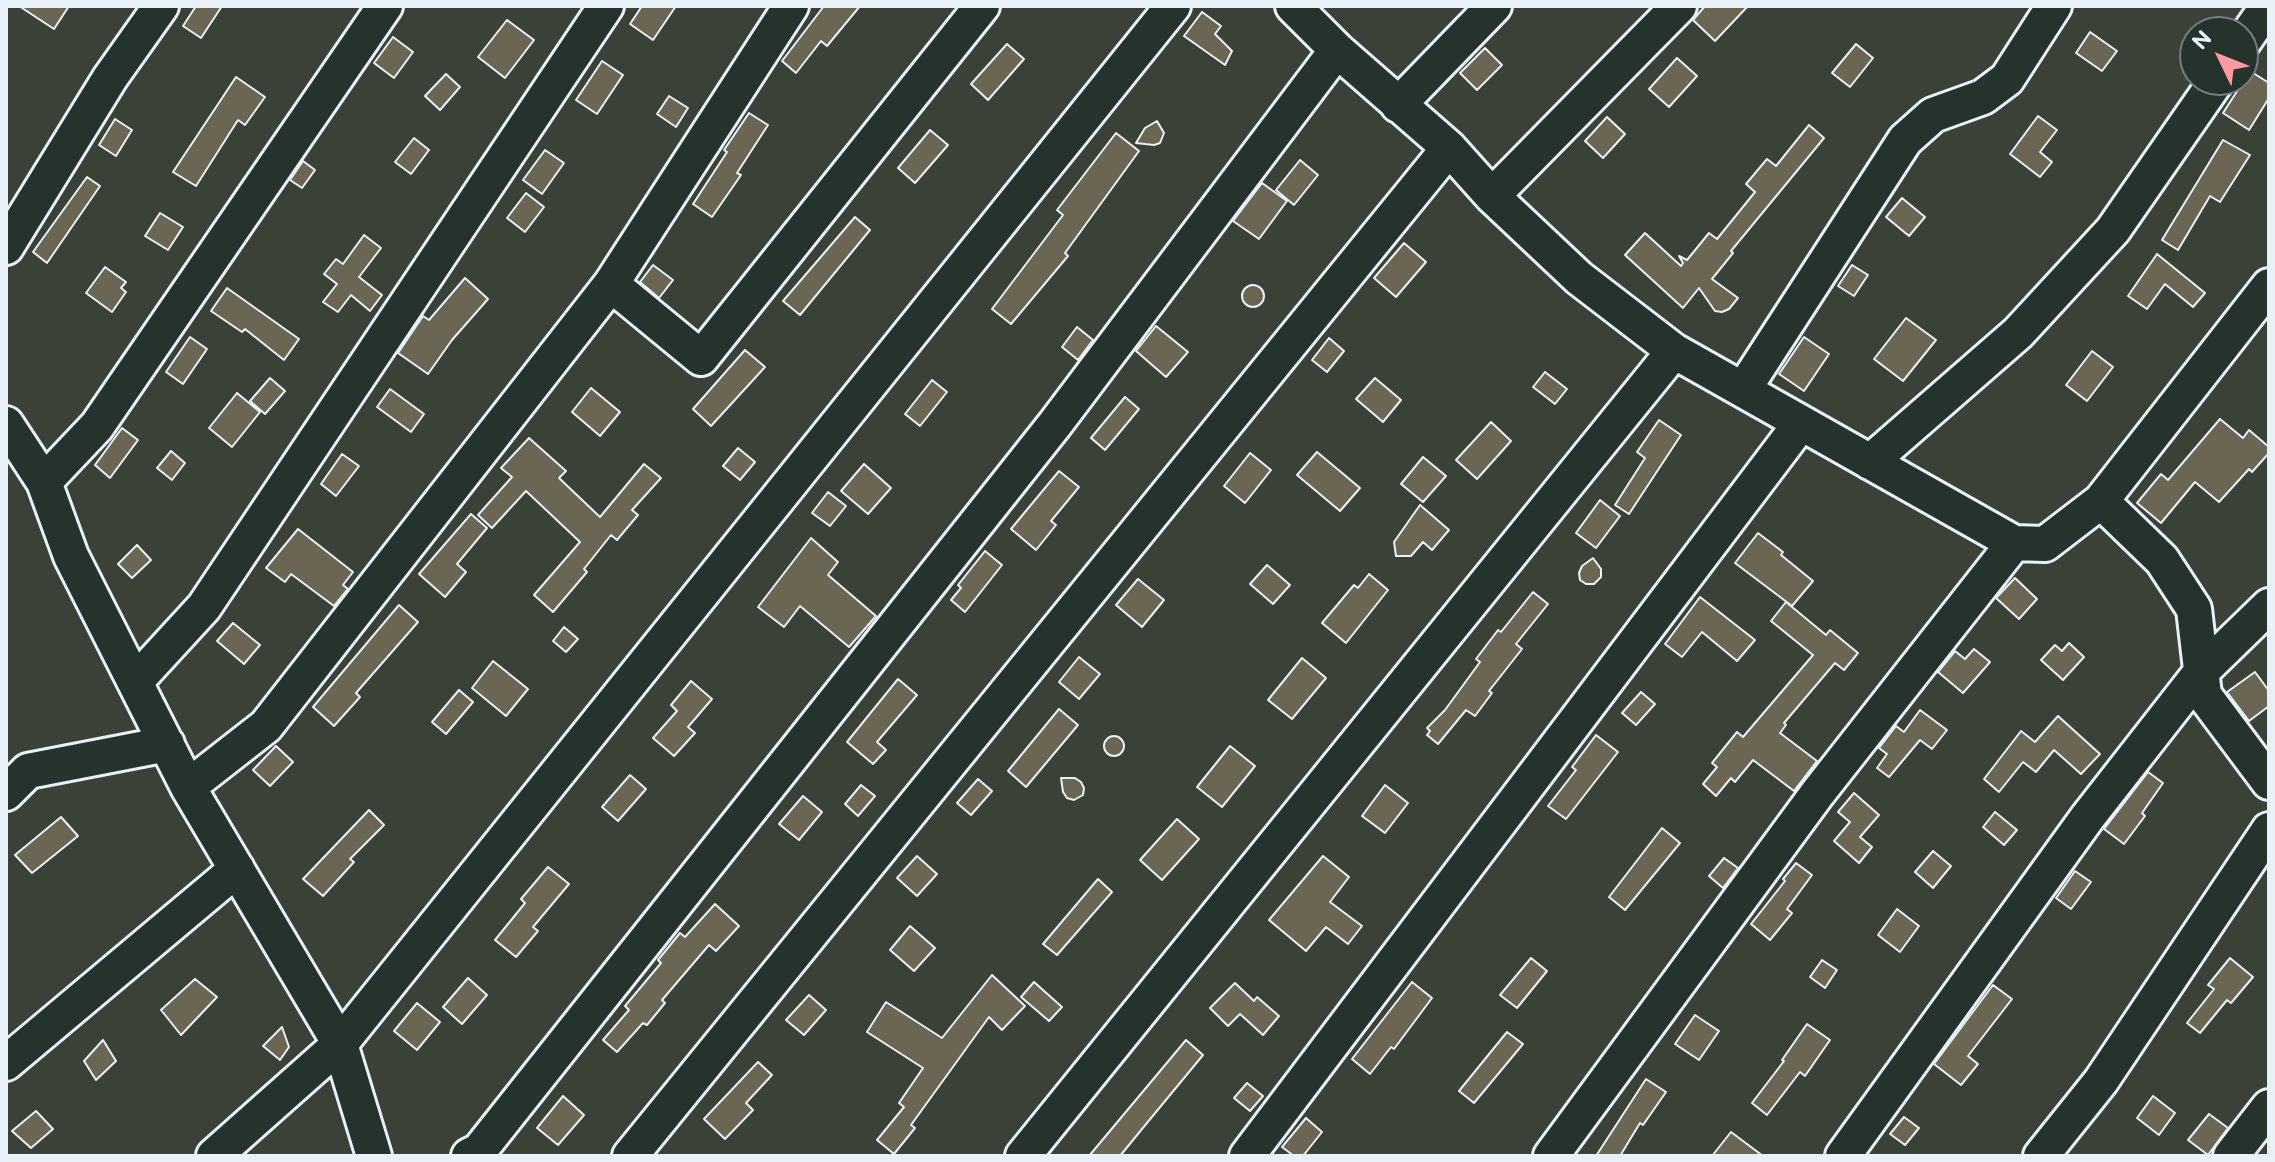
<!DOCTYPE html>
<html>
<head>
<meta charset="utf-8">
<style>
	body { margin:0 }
	#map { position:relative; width:2275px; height:1162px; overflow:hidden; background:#3a4238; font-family:"Balsamiq Sans",sans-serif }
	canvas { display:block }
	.frame { position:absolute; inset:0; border:8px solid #e8f1f8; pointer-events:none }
	.north { position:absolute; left:2179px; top:16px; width:80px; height:80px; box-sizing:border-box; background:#26332d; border:2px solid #747f7e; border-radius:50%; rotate:313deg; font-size:22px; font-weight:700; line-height:32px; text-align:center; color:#e8f1f8 }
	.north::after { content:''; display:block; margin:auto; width:28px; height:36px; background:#ff9aa2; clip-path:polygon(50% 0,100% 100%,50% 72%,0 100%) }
</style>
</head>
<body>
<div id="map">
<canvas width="2275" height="1162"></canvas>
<div class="frame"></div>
<div class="north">N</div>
</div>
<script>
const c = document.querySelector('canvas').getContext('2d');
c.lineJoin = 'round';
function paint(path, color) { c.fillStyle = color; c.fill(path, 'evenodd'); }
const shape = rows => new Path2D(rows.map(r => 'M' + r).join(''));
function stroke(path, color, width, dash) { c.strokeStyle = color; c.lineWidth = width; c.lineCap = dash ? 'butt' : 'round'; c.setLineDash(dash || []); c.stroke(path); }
const building = shape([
	[19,6,69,6,54,29,19,6],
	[196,6,222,6,201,38,183,26,196,6],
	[642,6,676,6,653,40,630,24,642,6],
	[824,6,860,6,827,46,821,41,796,73,782,61,824,6],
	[1705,6,1748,6,1715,41,1693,20,1705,6],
	[1202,12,1221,26,1215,34,1232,51,1225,65,1184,36,1202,12],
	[507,20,534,40,505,78,478,57,507,20],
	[2090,32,2117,51,2102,71,2076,53,2090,32],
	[393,37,413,52,394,78,374,63,393,37],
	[1007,44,1024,59,988,100,971,84,1007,44],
	[1856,44,1873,58,1850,87,1832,73,1856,44],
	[1485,48,1502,65,1477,90,1460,73,1485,48],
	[1677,58,1697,76,1669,107,1649,89,1677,58],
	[602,61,623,75,597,114,576,100,602,61],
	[2250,71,2269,83,2269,98,2249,130,2223,113,2250,71],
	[446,74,460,87,440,110,425,96,446,74],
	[236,77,265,97,245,125,238,120,196,186,173,172,236,77],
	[669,96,688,108,676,127,657,114,669,96],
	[749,113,768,125,737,173,741,175,712,217,693,204,727,152,724,150,749,113],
	[2038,116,2057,130,2040,152,2052,162,2040,177,2010,154,2038,116],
	[1607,117,1625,134,1603,158,1585,141,1607,117],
	[115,119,132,130,116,156,99,145,115,119],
	[1157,121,1164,133,1160,143,1154,145,1136,143,1145,128,1157,121],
	[1809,125,1824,138,1731,251,1733,253,1712,279,1738,298,1729,309,1722,312,1715,311,1699,288,1683,308,1625,255,1645,233,1681,266,1683,263,1679,256,1687,260,1709,233,1717,239,1755,192,1746,184,1767,159,1776,166,1809,125],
	[930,130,948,145,915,183,898,168,930,130],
	[1116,133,1139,151,1065,253,1068,256,1011,324,992,309,1063,215,1057,210,1116,133],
	[414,138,429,150,411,174,395,162,414,138],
	[2223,140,2250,155,2220,202,2210,196,2178,250,2162,240,2223,140],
	[545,150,564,163,542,194,523,180,545,150],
	[1300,160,1318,175,1294,205,1276,190,1300,160],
	[303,161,315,170,302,188,290,180,303,161],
	[87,177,100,186,47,263,33,252,87,177],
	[1262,183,1287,201,1259,239,1233,221,1262,183],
	[526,193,544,207,525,232,507,218,526,193],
	[1902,198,1925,217,1909,236,1886,217,1902,198],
	[160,213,183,227,168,250,145,236,160,213],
	[855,217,870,230,800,315,783,301,855,217],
	[364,235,381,248,359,277,382,295,370,311,351,295,338,312,323,302,337,284,324,274,336,259,343,264,364,235],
	[1404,243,1426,262,1396,297,1374,278,1404,243],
	[2157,254,2205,293,2193,307,2165,284,2147,309,2128,296,2157,254],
	[653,265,673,280,659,298,640,282,653,265],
	[1852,265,1868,275,1854,296,1838,286,1852,265],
	[105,267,126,282,121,288,126,292,112,312,86,293,105,267],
	[465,278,488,299,452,340,428,374,398,353,423,316,429,320,465,278],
	'1242 296a11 11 0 1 1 22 0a11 11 0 1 1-22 0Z',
	[227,288,299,339,284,360,245,329,242,332,211,311,227,288],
	[1906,318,1936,340,1903,381,1874,359,1906,318],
	[1156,326,1188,352,1166,377,1136,351,1156,326],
	[1077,327,1093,340,1078,360,1062,347,1077,327],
	[190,337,207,349,183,384,166,372,190,337],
	[1804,337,1829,354,1804,391,1779,374,1804,337],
	[1329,338,1344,351,1327,372,1312,360,1329,338],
	[745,350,765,367,711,426,693,409,745,350],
	[2092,351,2113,367,2087,401,2066,385,2092,351],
	[1545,372,1567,389,1555,404,1533,387,1545,372],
	[270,378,285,391,265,414,250,401,270,378],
	[1375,378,1401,400,1383,422,1356,399,1375,378],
	[932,380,947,392,920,426,905,414,932,380],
	[591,388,620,412,600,436,572,412,591,388],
	[390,389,424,414,411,432,377,407,390,389],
	[237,393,260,412,232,447,209,428,237,393],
	[1125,397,1139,409,1105,450,1091,438,1125,397],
	[2220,419,2243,438,2249,430,2269,447,2269,453,2252,472,2249,469,2219,502,2195,482,2161,523,2137,503,2161,474,2168,480,2220,419],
	[1659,420,1681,435,1629,514,1615,505,1645,458,1637,452,1659,420],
	[1491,422,1511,441,1477,479,1456,460,1491,422],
	[122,428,138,440,110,478,95,465,122,428],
	[529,438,566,471,559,478,600,517,644,464,661,478,632,510,638,515,617,540,611,535,584,569,587,572,553,612,534,595,580,542,526,491,492,528,478,515,512,477,501,468,529,438],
	[738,448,755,462,740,480,723,466,738,448],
	[171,451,185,463,172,480,157,468,171,451],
	[1317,452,1360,488,1340,511,1297,475,1317,452],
	[1250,453,1271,470,1245,503,1224,486,1250,453],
	[342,454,359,466,336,496,321,484,342,454],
	[1423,457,1446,476,1423,502,1401,484,1423,457],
	[864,464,891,488,868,514,841,491,864,464],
	[1059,471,1079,487,1051,521,1056,525,1036,550,1011,529,1059,471],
	[828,492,846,506,830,526,812,513,828,492],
	[1600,500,1620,516,1596,548,1576,533,1600,500],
	[1420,505,1449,530,1432,550,1423,542,1411,556,1396,556,1394,542,1420,505],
	[471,514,487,528,457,564,466,572,445,597,419,574,471,514],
	[298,529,353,572,343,585,348,589,334,606,291,574,285,582,266,568,298,529],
	[1758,533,1783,552,1781,555,1813,581,1792,606,1735,563,1758,533],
	[811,538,838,562,828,575,876,616,849,647,800,606,784,627,758,607,811,538],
	[137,545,151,560,132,578,118,564,137,545],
	[985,551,1002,565,965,612,951,600,961,588,958,585,985,551],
	[1593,558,1601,569,1601,577,1594,584,1586,584,1580,580,1579,573,1582,566,1593,558],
	[1267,565,1290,585,1273,604,1250,584,1267,565],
	[1369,574,1388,590,1346,643,1322,623,1354,585,1358,588,1369,574],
	[2015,578,2037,599,2019,619,1996,598,2015,578],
	[1138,579,1164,600,1142,627,1116,605,1138,579],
	[1533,592,1548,604,1516,644,1522,649,1489,691,1492,693,1475,716,1466,710,1438,744,1427,735,1430,731,1427,728,1445,710,1480,662,1476,659,1498,630,1501,632,1533,592],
	[1700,597,1755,640,1737,661,1702,632,1682,657,1665,644,1700,597],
	[1786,602,1826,635,1830,630,1858,653,1844,670,1835,663,1784,723,1786,725,1780,733,1817,761,1794,791,1753,760,1735,782,1731,778,1716,796,1703,784,1717,767,1712,763,1737,732,1743,737,1813,655,1771,621,1786,602],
	[399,605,418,622,356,693,360,697,334,726,313,707,399,605],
	[233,623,260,645,244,664,217,641,233,623],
	[564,627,578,639,566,652,553,641,564,627],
	[2069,643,2084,657,2063,680,2041,660,2055,645,2062,651,2069,643],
	[1974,649,1990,662,1963,693,1938,672,1955,651,1965,659,1974,649],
	[1079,657,1100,674,1079,699,1059,682,1079,657],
	[1302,658,1326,678,1292,719,1268,700,1302,658],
	[493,661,528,689,506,716,472,688,493,661],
	[2255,672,2269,691,2269,706,2249,721,2227,692,2255,672],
	[898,679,917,695,877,742,886,750,873,764,847,742,898,679],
	[691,681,712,699,688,727,695,733,674,756,653,738,677,711,671,705,691,681],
	[459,690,473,702,446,734,432,722,459,690],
	[1641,692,1655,704,1636,725,1622,713,1641,692],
	[1059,709,1078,725,1026,787,1008,771,1059,709],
	[1920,710,1947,730,1932,749,1920,740,1889,777,1877,768,1887,754,1879,748,1896,726,1904,732,1920,710],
	[2058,716,2100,754,2081,774,2054,750,2036,772,2023,762,1999,792,1984,779,2021,731,2035,742,2058,716],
	[1596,735,1618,752,1566,819,1548,806,1576,770,1572,767,1596,735],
	'1104 746a10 10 0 1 1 20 0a10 10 0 1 1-20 0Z',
	[276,746,293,762,270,786,253,770,276,746],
	[1230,746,1255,766,1222,807,1197,787,1230,746],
	[2148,772,2163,783,2142,813,2145,816,2124,844,2104,829,2148,772],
	[630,775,646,789,618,821,602,807,630,775],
	[1061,778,1075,778,1081,782,1084,788,1083,795,1074,800,1067,798,1063,792,1061,778],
	[978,779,992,791,971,815,957,803,978,779],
	[861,785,875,796,858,816,845,804,861,785],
	[1385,785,1408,803,1385,833,1362,816,1385,785],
	[1854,793,1879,815,1860,837,1872,847,1859,863,1834,841,1850,822,1838,812,1854,793],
	[803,796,822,812,799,840,779,824,803,796],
	[369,810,384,825,350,859,354,862,323,896,303,879,369,810],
	[1995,812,2017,830,2004,845,1983,827,1995,812],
	[61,817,78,836,32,873,15,855,61,817],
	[1177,819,1199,839,1162,880,1140,860,1177,819],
	[1662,828,1680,843,1625,910,1609,897,1662,828],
	[1933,851,1951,866,1933,888,1915,872,1933,851],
	[917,856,937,874,917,896,897,878,917,856],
	[1323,856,1349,877,1330,902,1362,926,1348,944,1326,927,1306,951,1269,920,1323,856],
	[1724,858,1738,868,1723,888,1709,876,1724,858],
	[1796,863,1812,875,1787,909,1792,913,1770,940,1751,924,1785,881,1783,879,1796,863],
	[548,867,569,884,533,927,538,931,516,957,495,940,525,903,521,899,548,867],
	[2075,871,2091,882,2071,909,2056,898,2075,871],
	[1098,879,1112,892,1057,955,1043,944,1098,879],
	[715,904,739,926,716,951,709,945,662,1000,665,1003,647,1025,643,1023,617,1052,603,1040,629,1010,625,1006,661,963,658,960,680,933,685,937,715,904],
	[1897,909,1919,926,1900,952,1878,935,1897,909],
	[910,926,935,948,914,971,890,950,910,926],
	[1531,958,1547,971,1517,1008,1500,995,1531,958],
	[2230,958,2253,977,2231,1003,2227,1000,2200,1033,2187,1023,2214,989,2208,985,2230,958],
	[1822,960,1837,970,1825,988,1810,977,1822,960],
	[992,975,1025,1006,1002,1030,989,1017,911,1125,915,1128,894,1154,877,1140,904,1107,899,1103,923,1068,867,1032,886,1002,942,1038,992,975],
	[468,978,487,995,462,1024,443,1007,468,978],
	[195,979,217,997,181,1035,161,1010,195,979],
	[1034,982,1062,1007,1049,1021,1021,997,1034,982],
	[1412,982,1432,998,1394,1049,1391,1047,1370,1074,1352,1059,1412,982],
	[1235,983,1254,1001,1257,997,1279,1016,1263,1035,1240,1014,1228,1026,1210,1008,1235,983],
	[1993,985,2012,999,1968,1056,1978,1064,1961,1085,1934,1064,1993,985],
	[809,995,826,1010,804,1035,786,1020,809,995],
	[417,1003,440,1022,417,1050,394,1031,417,1003],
	[1695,1015,1719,1031,1699,1060,1675,1044,1695,1015],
	[1807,1024,1830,1040,1805,1076,1800,1072,1767,1115,1752,1103,1784,1061,1782,1060,1807,1024],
	[282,1027,289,1047,280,1060,263,1046,282,1027],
	[1507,1032,1523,1044,1474,1103,1459,1091,1507,1032],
	[103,1040,116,1061,96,1080,84,1061,103,1040],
	[1186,1040,1203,1055,1142,1129,1120,1156,1089,1156,1186,1040],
	[758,1062,772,1075,746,1103,753,1110,725,1139,704,1119,758,1062],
	[1646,1079,1666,1092,1643,1125,1640,1123,1620,1156,1596,1156,1646,1079],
	[1247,1083,1263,1096,1250,1111,1234,1098,1247,1083],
	[563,1096,584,1115,558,1145,537,1128,563,1096],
	[2153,1096,2175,1113,2159,1135,2137,1118,2153,1096],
	[36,1111,53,1129,31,1148,12,1131,36,1111],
	[2209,1114,2228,1128,2208,1155,2188,1140,2209,1114],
	[1904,1117,1919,1128,1905,1145,1890,1134,1904,1117],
	[1306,1118,1322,1132,1303,1156,1294,1156,1282,1147,1306,1118],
	[1731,1132,1763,1156,1712,1156,1731,1132]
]);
const minor = shape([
	[1293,6,1337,50,1449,148,1492,196,1579,278,1674,351,2014,543,2045,544,2101,501,2162,560,2194,609,2204,695,2269,782],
	[2243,42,2268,6],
	[1398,105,1494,6],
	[1492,196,1679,6],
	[6,247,110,78,161,6],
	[611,284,701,358,982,6],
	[1743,390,1905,140,1933,115,1983,97,2007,79,2054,6],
	[6,424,44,482,71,556,188,787,340,1044,374,1156],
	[1870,462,2018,333,2113,230,2217,80],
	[44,482,97,426,385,6],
	[2101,501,2269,286],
	[136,681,204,607,606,6],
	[188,787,266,726,611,284,791,6],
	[6,793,28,771,167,744],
	[6,1063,237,869],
	[214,1156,340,1044,1173,6],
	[469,1156,479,1151,1055,424,1337,50],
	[630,1156,1449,148],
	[1023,1156,1674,351],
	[1247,1156,1801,423],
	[1551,1156,1817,794,2014,543],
	[1843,1156,2087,818,2201,672,2269,606],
	[2041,1156,2101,1081,2269,830],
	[2231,1156,2269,1107]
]);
paint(building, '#6a6653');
stroke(building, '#e8f1f8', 2);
stroke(minor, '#e8f1f8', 40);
stroke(minor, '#26332d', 34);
</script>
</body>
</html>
